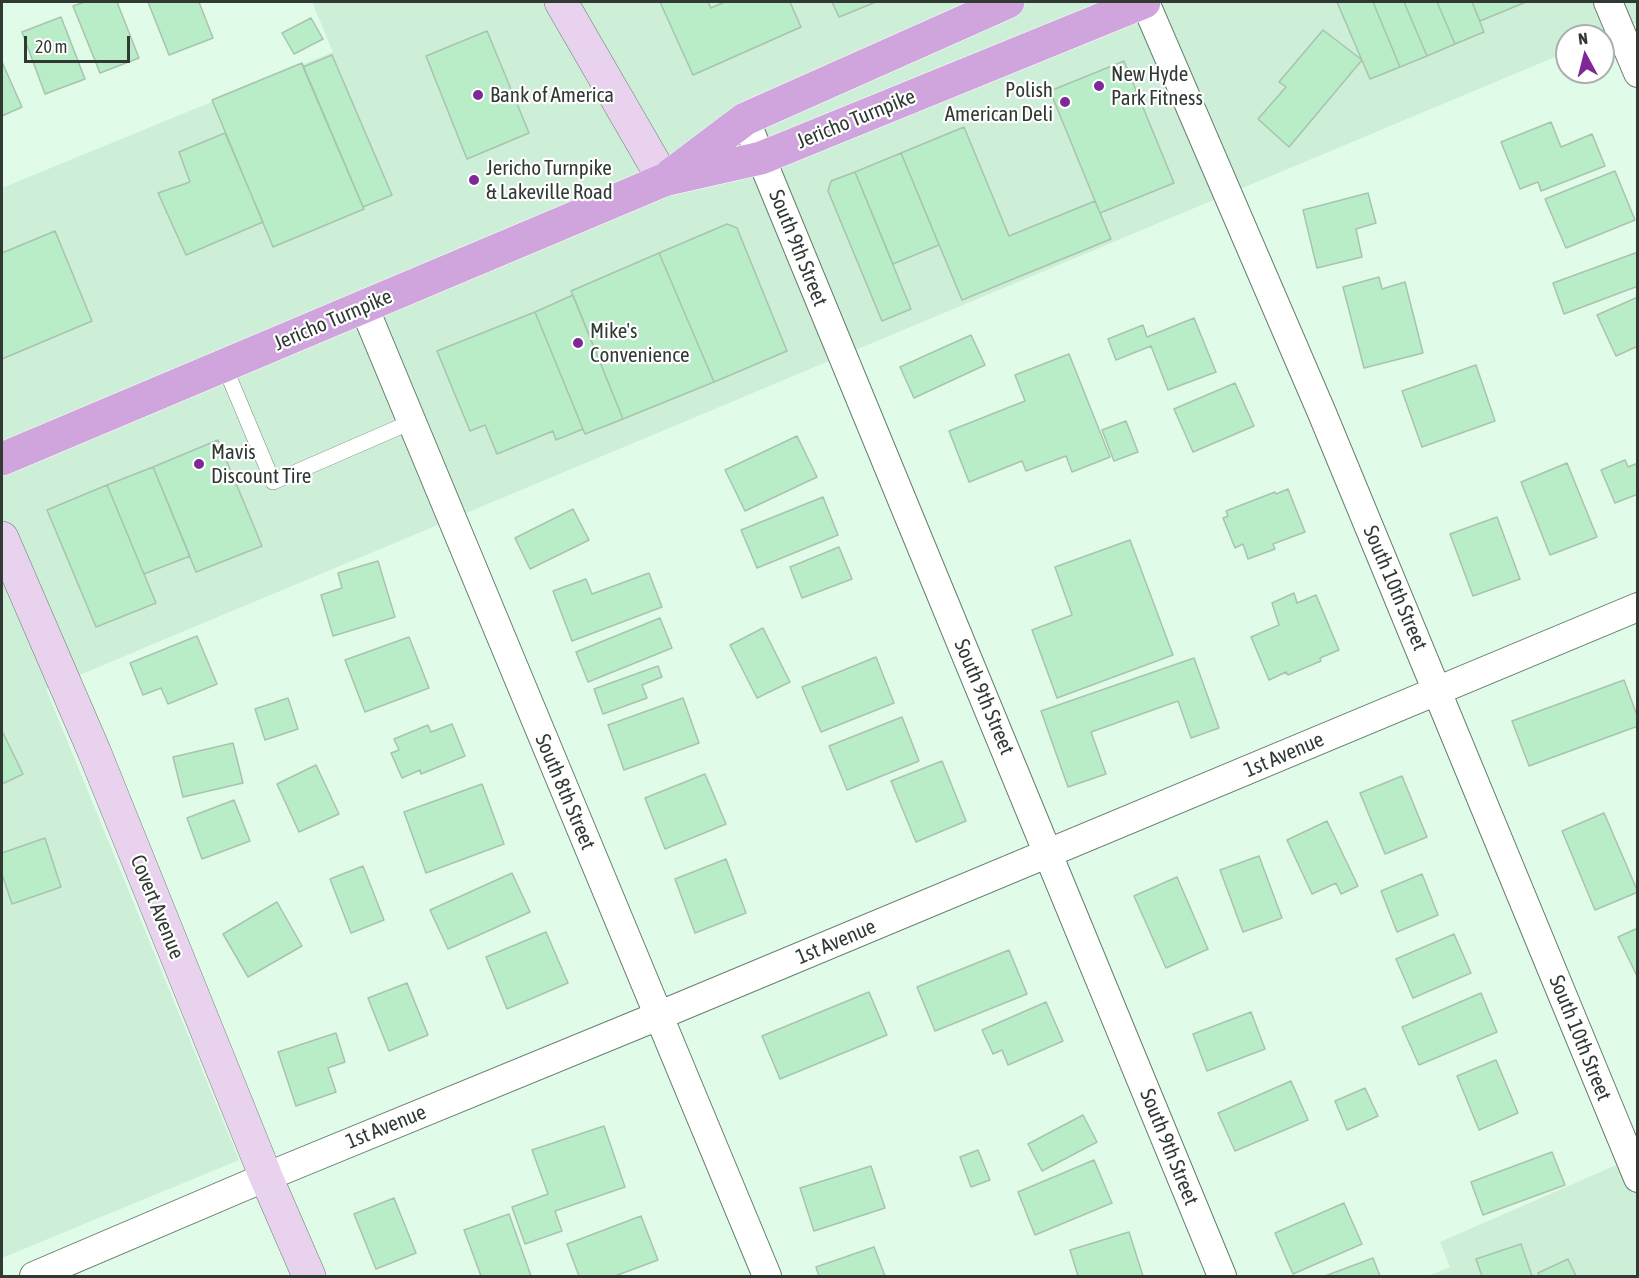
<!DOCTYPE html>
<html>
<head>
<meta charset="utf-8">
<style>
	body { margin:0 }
	#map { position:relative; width:1639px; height:1278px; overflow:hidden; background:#e0fce8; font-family:"Asap Condensed",sans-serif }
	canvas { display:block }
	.frame { position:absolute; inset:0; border:3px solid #303a33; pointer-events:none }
	.north { position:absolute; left:1555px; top:24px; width:60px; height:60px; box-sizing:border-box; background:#fff; border:2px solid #acb0ad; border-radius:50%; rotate:353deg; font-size:16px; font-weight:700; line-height:24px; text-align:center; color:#303a33 }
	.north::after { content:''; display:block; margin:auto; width:21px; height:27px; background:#7f2998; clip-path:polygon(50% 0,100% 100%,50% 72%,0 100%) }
	.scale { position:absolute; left:24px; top:36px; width:106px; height:27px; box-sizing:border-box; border:3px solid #303a33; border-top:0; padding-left:8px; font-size:18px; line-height:21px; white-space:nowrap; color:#303a33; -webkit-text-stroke:4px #fff; paint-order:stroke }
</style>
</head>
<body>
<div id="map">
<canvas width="1639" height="1278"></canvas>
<div class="frame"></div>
<div class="north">N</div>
<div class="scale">20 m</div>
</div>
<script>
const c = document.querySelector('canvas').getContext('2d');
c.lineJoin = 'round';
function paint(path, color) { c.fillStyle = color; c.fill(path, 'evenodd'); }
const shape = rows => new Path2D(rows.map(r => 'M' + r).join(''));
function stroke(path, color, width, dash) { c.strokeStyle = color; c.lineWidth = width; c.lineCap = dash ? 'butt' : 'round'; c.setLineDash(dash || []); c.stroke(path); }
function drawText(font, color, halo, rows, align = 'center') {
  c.font = font + ' "Asap Condensed",sans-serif'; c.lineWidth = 4.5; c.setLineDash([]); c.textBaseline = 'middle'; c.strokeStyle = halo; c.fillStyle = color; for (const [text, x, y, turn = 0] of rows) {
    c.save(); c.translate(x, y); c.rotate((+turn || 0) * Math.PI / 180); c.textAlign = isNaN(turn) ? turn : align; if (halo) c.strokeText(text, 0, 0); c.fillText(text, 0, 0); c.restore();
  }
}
const built = shape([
	[312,2,1637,2,1637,22,1603,37,1567,36,1567,52,46,689,239,1160,2,1258,2,188,333,52],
	[1637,1156,1637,1276,1428,1276,1450,1267,1440,1242]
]);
const building = shape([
	[85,2,117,2,139,58,100,73,73,6,85,2],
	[148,2,199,2,213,38,169,55,148,2],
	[660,2,708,2,711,8,725,2,790,2,801,27,693,75,660,2],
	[832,2,876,2,839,17,832,2],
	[1337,2,1373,2,1400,67,1370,79,1337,2],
	[1373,2,1404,2,1427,56,1400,67,1373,2],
	[1404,2,1437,2,1455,44,1427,56,1404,2],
	[1437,2,1472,2,1484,32,1455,44,1437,2],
	[1472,2,1526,2,1480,21,1472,2],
	[61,17,85,79,45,94,22,32,61,17],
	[311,18,323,39,294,54,282,33,311,18],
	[1323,30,1362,60,1289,147,1258,119,1286,87,1279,82,1323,30],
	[487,31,529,133,467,159,426,56,487,31],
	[332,55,392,195,363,207,303,67,332,55],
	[1124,61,1174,183,1100,213,1050,91,1124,61],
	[2,62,22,107,2,116,2,62],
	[302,63,364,209,273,247,212,100,302,63],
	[1551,122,1561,147,1592,134,1605,166,1541,191,1538,182,1520,189,1501,142,1551,122],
	[964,127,1009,236,1095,201,1111,239,962,300,901,153,964,127],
	[225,133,263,222,186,255,158,193,190,182,179,152,225,133],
	[901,153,939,245,893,264,855,172,901,153],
	[1615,171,1635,220,1566,248,1545,199,1615,171],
	[855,172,911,309,882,321,828,191,831,181,855,172],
	[1368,193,1376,223,1356,229,1362,257,1317,268,1303,210,1368,193],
	[727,224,737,228,787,351,714,382,659,253,727,224],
	[55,231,92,321,2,359,2,253,55,231],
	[1638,252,1638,286,1564,314,1553,283,1638,252],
	[659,253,714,382,623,419,571,291,659,253],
	[1379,277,1382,289,1405,282,1423,353,1364,368,1343,287,1379,277],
	[573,295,623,419,585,434,535,312,573,295],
	[1638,297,1638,346,1616,356,1597,315,1638,297],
	[535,312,583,429,556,440,553,431,497,454,485,425,470,431,437,351,535,312],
	[1194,318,1216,372,1168,390,1151,346,1116,360,1108,339,1143,325,1147,337,1194,318],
	[971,335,985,365,914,398,900,367,971,335],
	[1069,354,1110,457,1072,472,1066,456,1026,471,1022,461,969,482,949,431,1025,401,1015,375,1069,354],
	[1476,365,1495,421,1422,447,1402,391,1476,365],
	[1235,383,1254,426,1193,452,1174,409,1235,383],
	[1126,421,1138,452,1114,461,1102,430,1126,421],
	[797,436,817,477,745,511,725,470,797,436],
	[218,440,262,546,196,572,153,467,218,440],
	[1625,460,1628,467,1638,463,1638,494,1615,503,1601,470,1625,460],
	[1567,463,1597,537,1550,555,1521,482,1567,463],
	[153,467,190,556,144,574,107,485,153,467],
	[107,485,156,603,96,627,47,510,107,485],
	[1288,489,1305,532,1273,544,1275,549,1248,559,1243,544,1235,548,1223,518,1228,516,1226,511,1275,492,1276,494,1288,489],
	[823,497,838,535,757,568,741,530,823,497],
	[573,509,589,540,530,569,515,538,573,509],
	[1497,517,1520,579,1473,596,1450,534,1497,517],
	[1130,540,1173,655,1057,698,1032,630,1072,615,1055,567,1130,540],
	[839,547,852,579,802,598,790,567,839,547],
	[378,561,395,617,333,636,321,595,342,588,338,573,378,561],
	[649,573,662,607,572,641,553,591,586,579,592,594,649,573],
	[1294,593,1297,603,1316,595,1339,650,1320,658,1321,661,1288,675,1286,672,1269,680,1251,637,1279,625,1272,603,1294,593],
	[660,618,672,648,588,682,576,652,660,618],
	[763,628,790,682,757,698,730,645,763,628],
	[197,636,217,684,168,704,161,688,143,695,130,663,197,636],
	[409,637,429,688,365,712,345,660,409,637],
	[876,657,894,703,821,732,802,687,876,657],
	[1194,658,1219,728,1191,738,1178,701,1091,732,1106,774,1068,787,1041,711,1194,658],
	[658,666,662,677,642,685,647,698,603,714,594,689,658,666],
	[1624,680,1638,718,1638,726,1529,766,1512,721,1624,680],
	[288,698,298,729,265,740,255,709,288,698],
	[683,698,699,743,624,770,608,725,683,698],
	[902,717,919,761,847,790,829,746,902,717],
	[452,724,465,756,421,774,420,770,402,778,391,753,399,750,394,739,428,725,431,732,452,724],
	[2,731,23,774,2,784,2,731],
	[233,743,243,783,183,797,173,757,233,743],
	[942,761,966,821,916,842,891,781,942,761],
	[316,765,339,814,299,832,277,784,316,765],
	[705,774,726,824,665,849,645,798,705,774],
	[1402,776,1427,837,1385,854,1360,793,1402,776],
	[482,784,504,844,426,873,404,812,482,784],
	[234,800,250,841,202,859,187,818,234,800],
	[1604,813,1638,892,1595,910,1562,831,1604,813],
	[1327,821,1358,886,1341,894,1336,883,1312,894,1287,840,1327,821],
	[45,838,61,887,12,904,2,874,2,853,45,838],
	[1259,856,1282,918,1243,932,1220,870,1259,856],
	[726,859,746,913,695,933,675,879,726,859],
	[363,866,384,920,351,933,330,879,363,866],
	[512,873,530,912,448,949,430,910,512,873],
	[1422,874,1438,915,1397,932,1381,891,1422,874],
	[1177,877,1208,949,1166,968,1134,896,1177,877],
	[277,902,302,946,248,977,223,934,277,902],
	[1638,928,1638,978,1618,937,1638,928],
	[546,932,568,983,507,1009,486,957,546,932],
	[1454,934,1471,973,1413,998,1396,959,1454,934],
	[1009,950,1027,994,935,1031,917,987,1009,950],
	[407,983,428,1035,389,1051,368,998,407,983],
	[869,992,887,1035,780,1079,762,1036,869,992],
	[1481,993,1497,1032,1419,1065,1402,1027,1481,993],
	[1046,1002,1063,1041,1008,1065,1002,1050,993,1054,982,1030,1046,1002],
	[1251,1012,1265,1049,1207,1071,1193,1034,1251,1012],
	[336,1033,345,1062,328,1068,336,1092,296,1106,278,1052,336,1033],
	[1496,1060,1518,1113,1479,1130,1457,1076,1496,1060],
	[1291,1081,1308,1120,1235,1151,1218,1113,1291,1081],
	[1365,1088,1378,1116,1347,1130,1335,1101,1365,1088],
	[1083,1115,1097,1142,1042,1171,1028,1144,1083,1115],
	[604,1126,625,1187,555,1211,562,1231,525,1244,512,1207,548,1194,532,1150,604,1126],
	[978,1150,990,1180,971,1187,960,1157,978,1150],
	[1552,1152,1565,1185,1483,1215,1471,1182,1552,1152],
	[1094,1160,1112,1203,1035,1235,1018,1192,1094,1160],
	[871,1166,885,1208,814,1231,800,1188,871,1166],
	[394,1198,416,1253,376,1269,354,1214,394,1198],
	[1344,1203,1362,1244,1293,1274,1275,1233,1344,1203],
	[509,1214,531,1276,481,1276,464,1230,509,1214],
	[641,1216,658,1260,615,1276,579,1276,567,1244,641,1216],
	[1129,1232,1143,1276,1078,1276,1070,1250,1129,1232],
	[1521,1244,1532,1276,1482,1276,1476,1259,1521,1244],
	[874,1247,885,1276,819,1276,816,1267,874,1247],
	[1373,1258,1380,1276,1325,1276,1373,1258],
	[1568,1259,1576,1276,1539,1276,1538,1273,1568,1259]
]);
const lane = shape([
	[224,365,273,482,411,422]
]);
const street = shape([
	[1145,2,1322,413,1638,1178],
	[1608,2,1638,73],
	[745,119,1222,1276],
	[364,307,767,1276],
	[34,1276,266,1177,658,1016,1638,607]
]);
const secondary = shape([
	[561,2,664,180],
	[2,538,94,751,266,1177,309,1276]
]);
const primary = shape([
	[672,174,745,119,1008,2],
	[2,459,664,180,761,158,1144,2]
]);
const markers = [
	[1099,86,6,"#7f2998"],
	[478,95,6,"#7f2998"],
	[1065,102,6,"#7f2998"],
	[474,180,6,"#7f2998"],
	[578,343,6,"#7f2998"],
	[199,464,6,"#7f2998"]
];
const poiNames = [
	["New Hyde",1111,74],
	["Park Fitness",1111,98],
	["Polish",1053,90,"right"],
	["American Deli",1053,114,"right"],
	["Bank of America",490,95],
	["Jericho Turnpike",486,168],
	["& Lakeville Road",486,192],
	["Mike's",590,331],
	["Convenience",590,355],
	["Mavis",211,452],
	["Discount Tire",211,476]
];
const streetNames = [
	["Jericho Turnpike",856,119,-22],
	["South 9th Street",798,248,68],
	["Jericho Turnpike",333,320,-23],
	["South 10th Street",1395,588,67],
	["South 9th Street",984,697,67],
	["1st Avenue",1284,755,-23],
	["South 8th Street",565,792,67],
	["Covert Avenue",157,907,68],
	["1st Avenue",836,942,-23],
	["South 10th Street",1580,1038,68],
	["1st Avenue",386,1127,-22],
	["South 9th Street",1169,1147,68]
];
paint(built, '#cdeed7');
paint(building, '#b8edc8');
stroke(building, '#a8c3b0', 1.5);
stroke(lane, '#657e6c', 16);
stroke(street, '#657e6c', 30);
stroke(secondary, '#657e6c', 34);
stroke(primary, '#fff', 34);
stroke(lane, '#fff', 15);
stroke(street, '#fff', 28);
stroke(secondary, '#e8d2ee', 33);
stroke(primary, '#d0a4dd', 33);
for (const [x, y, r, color] of markers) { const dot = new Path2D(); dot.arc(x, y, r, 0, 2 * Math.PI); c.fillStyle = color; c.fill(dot); stroke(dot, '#fff', 2); }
drawText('21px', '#303a33', '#fff', poiNames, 'left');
drawText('21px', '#303a33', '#fff', streetNames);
</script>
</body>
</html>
